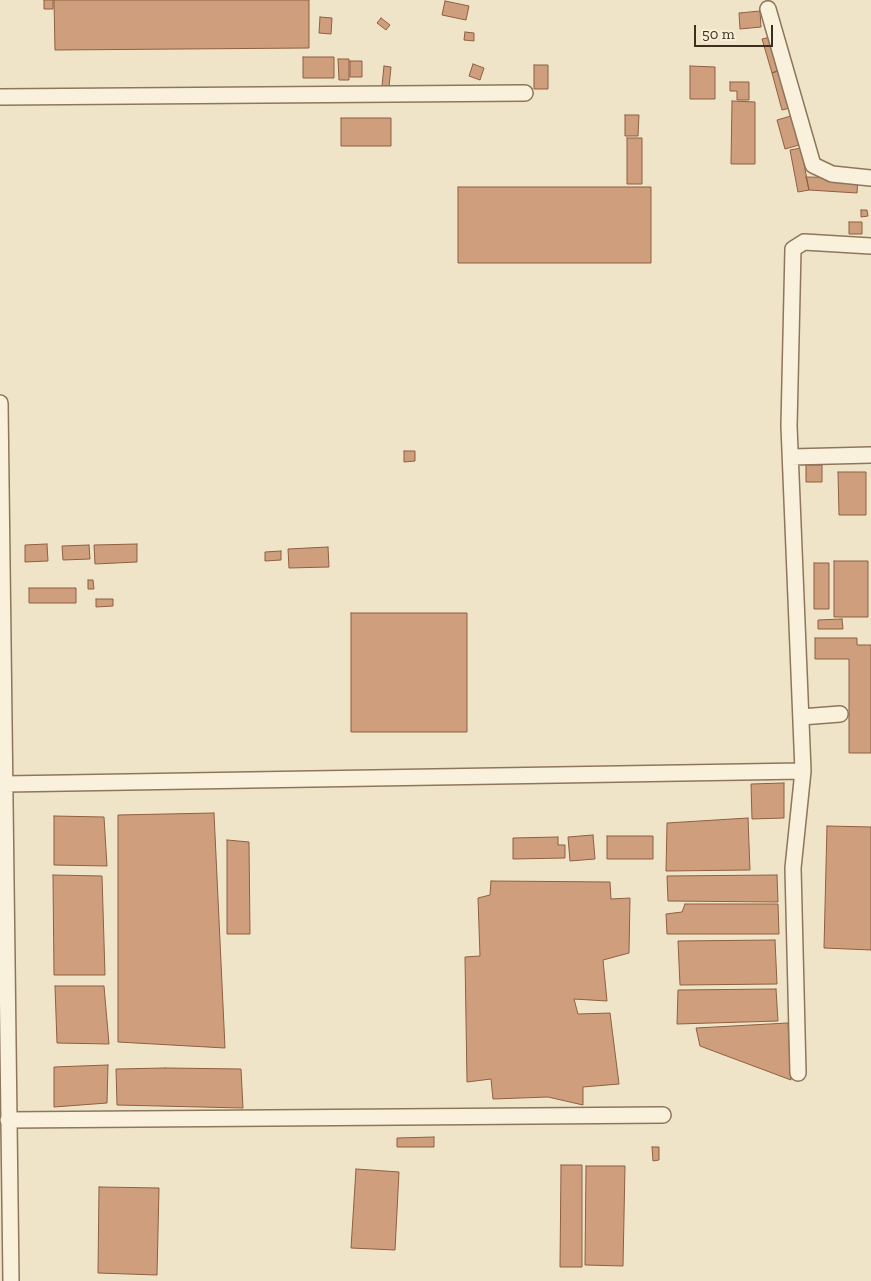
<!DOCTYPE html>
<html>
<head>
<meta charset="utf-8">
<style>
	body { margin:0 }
	#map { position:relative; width:871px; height:1281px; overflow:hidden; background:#f0e4c8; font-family:"Zilla Slab",serif }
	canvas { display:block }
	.scale { position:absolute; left:694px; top:25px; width:79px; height:22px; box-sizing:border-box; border:2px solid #3d2e20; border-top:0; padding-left:6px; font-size:15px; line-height:18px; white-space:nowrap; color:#3d2e20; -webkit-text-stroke:4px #f7eed8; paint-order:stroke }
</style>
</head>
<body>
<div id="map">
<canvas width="871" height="1281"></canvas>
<div class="scale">50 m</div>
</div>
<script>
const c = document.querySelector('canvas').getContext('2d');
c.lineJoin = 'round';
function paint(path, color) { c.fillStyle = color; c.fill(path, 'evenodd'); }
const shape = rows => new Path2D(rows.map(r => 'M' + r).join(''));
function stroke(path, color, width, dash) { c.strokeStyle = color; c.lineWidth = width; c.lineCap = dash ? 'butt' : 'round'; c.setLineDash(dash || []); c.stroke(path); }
const building = shape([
	[44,0,53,0,53,9,44,9,44,0],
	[54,0,309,0,309,48,55,50,54,0],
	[445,1,469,6,466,20,442,15,445,1],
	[760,11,761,27,740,29,739,13,760,11],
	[320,17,332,18,331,34,319,33,320,17],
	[381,18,390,25,386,30,377,23,381,18],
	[465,32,474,33,474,41,464,40,465,32],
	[771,37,780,70,772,73,762,39,771,37],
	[303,57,334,57,334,78,303,78,303,57],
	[338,59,349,59,349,80,339,80,338,59],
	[350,61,362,61,362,77,350,77,350,61],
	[473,64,484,68,480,80,469,76,473,64],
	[534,65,548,65,548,89,534,89,534,65],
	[384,66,391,67,389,87,382,86,384,66],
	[690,66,715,67,715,99,690,99,690,66],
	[780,70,790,108,782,110,772,73,780,70],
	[730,82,749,82,749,100,737,100,737,91,730,91,730,82],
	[732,101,755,102,755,164,731,164,732,101],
	[625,115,639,115,638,136,625,136,625,115],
	[791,116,799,145,785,149,777,120,791,116],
	[341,118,391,118,391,146,341,146,341,118],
	[627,138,642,138,642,184,627,184,627,138],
	[801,148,809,190,798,192,790,150,801,148],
	[806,177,858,178,857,193,809,190,806,177],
	[458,187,651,187,651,263,458,263,458,187],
	[861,210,867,210,868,216,861,217,861,210],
	[849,222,862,222,862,234,849,234,849,222],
	[404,451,415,451,415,461,404,462,404,451],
	[806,465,822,465,822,482,806,482,806,465],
	[838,472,866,472,866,515,839,515,838,472],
	[47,544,48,561,25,562,25,545,47,544],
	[137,544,137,562,95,564,94,545,137,544],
	[89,545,90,559,63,560,62,546,89,545],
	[328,547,329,567,289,568,288,549,328,547],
	[281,551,281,560,265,561,265,552,281,551],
	[834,561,868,561,868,617,834,617,834,561],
	[814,563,829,563,829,609,814,609,814,563],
	[88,580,93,580,94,589,88,589,88,580],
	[29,588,76,588,76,603,29,603,29,588],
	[96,599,113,599,113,606,96,607,96,599],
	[351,613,467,613,467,732,351,732,351,613],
	[842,619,843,629,818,629,818,620,842,619],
	[815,638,857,638,857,645,871,645,871,753,849,753,849,659,815,659,815,638],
	[784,783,784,818,752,819,751,784,784,783],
	[214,813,225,1048,118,1042,118,815,214,813],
	[54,816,104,817,107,866,54,865,54,816],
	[748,818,750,870,666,871,667,823,748,818],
	[827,826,871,827,871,950,824,948,827,826],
	[593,835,595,859,570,861,568,837,593,835],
	[607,836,653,836,653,859,607,859,607,836],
	[558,837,558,845,565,845,565,858,513,859,513,838,558,837],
	[227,840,249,842,250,934,227,934,227,840],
	[53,875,102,876,105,975,54,975,53,875],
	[777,875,778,902,668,901,667,876,777,875],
	[491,881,610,882,611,899,630,898,629,953,603,960,607,1001,574,999,578,1014,610,1013,619,1084,583,1087,583,1105,548,1097,493,1099,491,1079,467,1082,465,957,480,956,478,898,490,895,491,881],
	[685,904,778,904,779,934,667,934,666,914,682,912,685,904],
	[775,940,777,984,680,985,678,941,775,940],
	[55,986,104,986,109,1044,57,1043,55,986],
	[776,989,778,1021,677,1024,678,990,776,989],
	[788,1023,791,1080,700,1046,696,1028,788,1023],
	[108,1065,107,1103,54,1107,54,1067,108,1065],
	[165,1068,241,1069,243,1108,117,1105,116,1069,165,1068],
	[434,1137,434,1147,397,1147,397,1138,434,1137],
	[652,1147,659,1147,659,1160,653,1161,652,1147],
	[561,1165,582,1165,582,1267,560,1267,561,1165],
	[586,1166,625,1166,623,1266,585,1265,586,1166],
	[356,1169,399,1172,395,1250,351,1248,356,1169],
	[99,1187,159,1188,157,1275,98,1273,99,1187]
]);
const minor = shape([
	[768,9,813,165,832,174,871,178],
	[0,97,525,93],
	[0,403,11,1281],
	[791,457,871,455],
	[801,717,840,714],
	[5,784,803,771],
	[798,1073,793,868,803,771,789,426,793,249,804,242,871,246],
	[8,1120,663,1115]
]);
paint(building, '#cf9f7d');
stroke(building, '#8d5f41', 1);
stroke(minor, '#8d765c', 18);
stroke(minor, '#faf1dc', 15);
</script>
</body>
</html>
